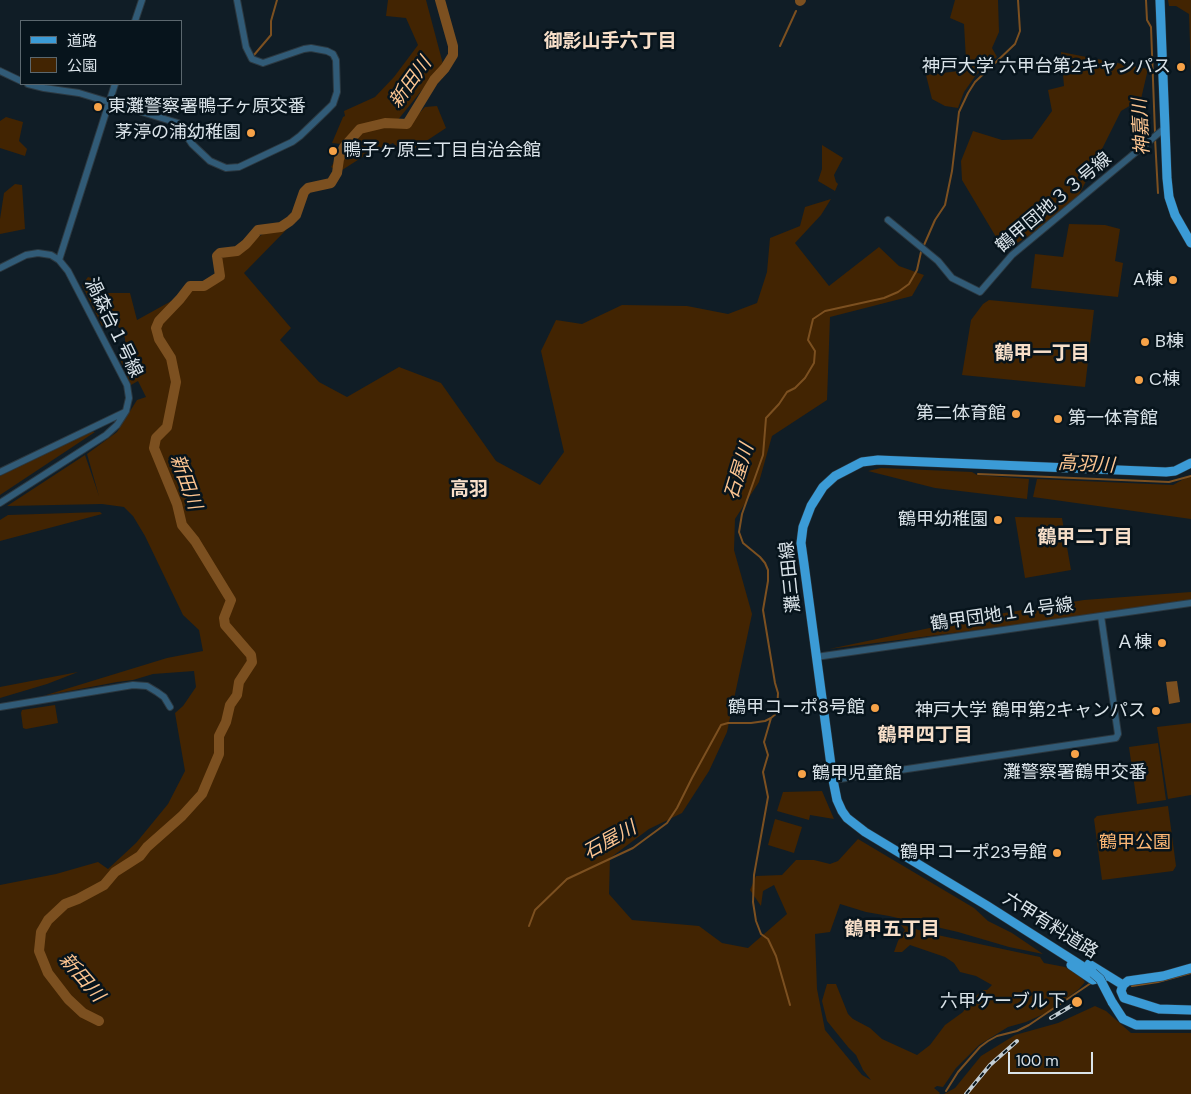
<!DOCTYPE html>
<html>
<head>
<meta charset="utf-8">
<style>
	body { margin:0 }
	#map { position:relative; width:1191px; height:1094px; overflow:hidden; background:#101d26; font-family:"DM Sans","Noto Sans JP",sans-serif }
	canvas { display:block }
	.legend { position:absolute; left:20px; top:20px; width:162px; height:65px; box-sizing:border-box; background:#07141c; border:1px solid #5b676e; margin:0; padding:6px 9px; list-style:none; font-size:15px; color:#dae3e9 }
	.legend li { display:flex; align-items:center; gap:10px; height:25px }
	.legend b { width:25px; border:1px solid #5b676e }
	.scale { position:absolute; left:1008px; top:1052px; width:85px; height:22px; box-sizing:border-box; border:2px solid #dae3e9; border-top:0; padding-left:6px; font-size:15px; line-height:18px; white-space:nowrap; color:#dae3e9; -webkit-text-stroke:4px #07141c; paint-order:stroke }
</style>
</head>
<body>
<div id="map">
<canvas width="1191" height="1094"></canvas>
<ul class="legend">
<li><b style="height:6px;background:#3b9bd6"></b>道路</li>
<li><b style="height:14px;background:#422402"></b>公園</li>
</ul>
<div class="scale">100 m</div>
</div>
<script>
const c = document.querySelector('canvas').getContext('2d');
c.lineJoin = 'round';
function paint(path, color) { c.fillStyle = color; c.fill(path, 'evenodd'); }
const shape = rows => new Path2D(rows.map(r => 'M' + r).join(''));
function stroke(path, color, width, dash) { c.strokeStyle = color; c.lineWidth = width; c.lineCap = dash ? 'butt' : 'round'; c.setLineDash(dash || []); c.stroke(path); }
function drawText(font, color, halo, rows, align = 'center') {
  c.font = font + ' "DM Sans","Noto Sans JP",sans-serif'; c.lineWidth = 5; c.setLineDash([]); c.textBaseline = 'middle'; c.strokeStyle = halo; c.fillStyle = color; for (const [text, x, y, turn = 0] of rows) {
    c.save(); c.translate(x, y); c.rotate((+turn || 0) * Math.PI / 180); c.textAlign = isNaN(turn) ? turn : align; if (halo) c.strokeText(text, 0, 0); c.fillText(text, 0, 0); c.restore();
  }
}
const green = shape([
	[388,0,426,0,443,64,397,121,407,126,425,107,437,106,446,128,405,155,393,143,364,156,339,172,331,167,339,154,341,144,332,143,343,117,345,116,344,111,375,97,394,77,418,45,406,18,386,16],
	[955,0,998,0,999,32,992,48,997,57,976,75,964,92,958,108,945,106,932,99,926,75,959,71,966,60,964,24,950,18],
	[1168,0,1191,0,1191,76,1189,14,1176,6,1169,6],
	[1061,52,1148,69,1141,99,1121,111,1079,195,1043,227,1014,245,999,242,962,180,961,161,973,131,1002,140,1032,139,1052,111,1048,90,1064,86],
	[6,117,23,122,19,141,27,149,25,156,0,148,0,121],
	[822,145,843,158,834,175,836,182,838,184,835,191,818,181,822,169],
	[15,184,22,185,25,229,0,234,0,219,4,193],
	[831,199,821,215,795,243,829,286,879,247,899,266,924,275,912,296,830,317,827,400,772,436,759,482,735,519,734,550,752,614,727,732,709,771,682,813,649,829,610,858,609,894,632,920,699,926,722,943,748,948,787,914,774,885,763,891,761,906,750,890,756,876,782,875,796,860,814,860,830,864,838,861,858,839,974,908,988,921,1012,933,1043,954,1009,947,958,932,889,916,866,912,840,904,830,932,815,934,817,989,825,1030,862,1075,871,1080,863,1070,856,1055,848,1047,827,1021,822,1001,827,984,836,984,848,1014,853,1019,870,1028,882,1039,917,1055,930,1045,945,1025,963,1012,969,1002,983,990,987,990,992,985,976,976,960,972,954,963,945,957,910,945,902,952,894,952,898,941,905,930,900,924,928,933,1040,957,1044,963,1065,967,1080,976,1085,982,1079,989,1048,1012,1026,1022,1008,1027,979,1045,956,1068,943,1087,937,1086,934,1088,940,1093,939,1094,0,1094,0,885,56,874,98,862,108,869,136,843,168,804,185,771,175,713,183,706,196,687,194,671,153,674,133,680,117,682,43,696,167,658,203,651,199,630,183,615,145,536,133,516,124,507,102,504,7,506,85,455,99,496,87,454,117,432,137,400,146,397,138,381,131,385,119,357,125,353,125,338,115,321,102,326,82,285,88,277,102,281,105,293,130,293,137,320,222,273,220,259,265,233,286,230,244,273,291,328,280,340,319,382,347,397,399,367,441,383,496,461,540,485,564,452,541,351,556,320,582,324,622,305,687,306,728,314,757,303,767,272,770,238,800,226,805,207],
	[1069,224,1105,225,1120,229,1115,261,1123,263,1118,297,1031,288,1035,254,1063,257],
	[989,300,1094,310,1085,387,962,375,971,320,983,304],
	[91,431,95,432,0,495,0,476],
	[881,468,972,472,977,475,1029,479,1027,499,935,488,868,471],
	[1191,475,1191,519,1033,497,1037,479,1173,485],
	[100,512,102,514,0,541,0,520,8,515],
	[1015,517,1062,518,1071,570,1025,578],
	[1191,592,1191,600,1077,617,829,649,992,615,1084,600],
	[78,672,47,684,0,698,0,687],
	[55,705,58,723,26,729,23,728,21,713,22,710],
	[1191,723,1191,795,1168,799,1157,727],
	[1158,743,1166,800,1137,804,1129,747],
	[822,791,834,819,810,815,809,820,777,811,783,792],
	[1168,806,1176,866,1173,871,1102,880,1094,819,1097,816],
	[775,819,802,827,794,853,768,845],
	[1095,1006,1106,1011,1131,1033,1191,1033,1191,1094,944,1094,955,1088,981,1056,1015,1035,1058,1023]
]);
const water = shape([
	[1177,681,1180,702,1169,704,1166,682]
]);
const stream = shape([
	[1146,0,1147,20,1151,27,1155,133],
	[780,46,796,11],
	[254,55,271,35,271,21,277,0],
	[1155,138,1158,193],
	[978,474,1169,482,1191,476],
	[771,718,764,742,768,755,763,772,768,797,754,875,753,902,756,921,761,934,768,939,776,956,790,1005],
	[529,926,535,910,567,879,633,848,667,823,677,808,692,778,721,725,728,723,751,723,765,721,771,718,777,713,778,693,775,683,763,610,768,581,768,570,765,563,760,557,743,543,739,532,742,514,763,455,766,418,779,404,787,392,795,388,805,378,814,363,815,351,808,340,813,319,825,311,884,298,898,292,909,284,917,270,921,252,935,220,945,205,952,171,959,112,968,93,975,82,1015,44,1020,31,1018,0],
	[1132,986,1158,982,1191,973],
	[946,1091,958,1072,980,1047,988,1041,997,1036,1017,1031,1029,1025,1091,983]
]);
const river = shape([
	[800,1,801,0],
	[99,1021,83,1013,68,999,48,973,39,951,41,932,48,920,65,904,78,899,104,885,115,872,140,856,147,847,182,816,202,794,219,754,219,736,226,722,230,705,237,695,239,682,252,662,251,655,225,625,224,618,231,600,195,541,182,525,177,504,154,448,156,438,167,427,176,382,171,358,159,339,156,328,159,321,180,299,190,286,204,286,220,276,217,256,220,253,237,251,246,244,258,230,281,227,290,221,296,215,304,192,308,188,331,183,337,173,339,159,344,147,360,129,385,123,407,124,434,80,445,68,453,55,453,46,440,0]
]);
const tertiary = shape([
	[135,21,142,0],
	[0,71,21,81],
	[28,84,44,88,79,93,178,123,192,144,210,161,226,168,239,167,292,142,300,136,327,110,333,104,337,92,336,60,333,54,327,51,311,48,304,49,263,63,252,59,246,47,237,0],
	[888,220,938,261,952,278,980,292,1012,255,1165,128],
	[59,260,115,84],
	[0,268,26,255,38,253,51,255,59,260,68,271,127,385,129,398,126,411,117,425,106,435,0,503],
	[0,472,125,412],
	[816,657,1191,603],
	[0,707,133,685,147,686,157,692,164,697,170,707],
	[833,780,1116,738,1118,734,1101,616]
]);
const primary = shape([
	[1160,0,1167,178,1169,197,1175,215,1191,243],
	[1089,964,1123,985],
	[1071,965,1093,980,1105,977],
	[1191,968,1163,976,1128,981,1123,985,1121,991,1124,998,1159,1009,1191,1010],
	[1093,973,986,905,865,832,847,818,842,811,837,800,833,780,804,564,801,543,803,527,811,506,823,487,835,476,862,462,878,460,1166,472,1175,471,1191,463],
	[1112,1002,1123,1019,1136,1025,1191,1025]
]);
const rail = shape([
	[1051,1018,1076,1003],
	[966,1094,990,1065,1017,1041]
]);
const primaryBridge = shape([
	[1093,973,1100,979,1112,1002]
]);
const markers = [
	[1181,67,5,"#f6a248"],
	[98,107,5,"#f6a248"],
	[251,133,5,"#f6a248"],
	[333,151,5,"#f6a248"],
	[1173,280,5,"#f6a248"],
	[1145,342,5,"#f6a248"],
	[1139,380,5,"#f6a248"],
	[1016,414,5,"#f6a248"],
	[1058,419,5,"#f6a248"],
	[998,520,5,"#f6a248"],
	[1162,643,5,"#f6a248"],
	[875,708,5,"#f6a248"],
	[1156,711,5,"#f6a248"],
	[1075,754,5,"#f6a248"],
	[802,774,5,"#f6a248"],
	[1057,853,5,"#f6a248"],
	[1077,1002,6,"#f6a248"]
];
const poiNames = [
	["神戸大学 六甲台第2キャンパス",1171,67],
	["東灘警察署鴨子ヶ原交番",108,107,"left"],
	["茅渟の浦幼稚園",241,133],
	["鴨子ヶ原三丁目自治会館",343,151,"left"],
	["A棟",1163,280],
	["B棟",1155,342,"left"],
	["C棟",1149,380,"left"],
	["第二体育館",1006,414],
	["第一体育館",1068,419,"left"],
	["鶴甲幼稚園",988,520],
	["Ａ棟",1152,643],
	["鶴甲コーポ8号館",865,708],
	["神戸大学 鶴甲第2キャンパス",1146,711],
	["灘警察署鶴甲交番",1075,773,"center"],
	["鶴甲児童館",812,774,"left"],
	["鶴甲コーポ23号館",1047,853],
	["六甲ケーブル下",1066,1002]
];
const streetNames = [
	["鶴甲団地３３号線",1054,203,-40],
	["渦森台１号線",113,328,64],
	["灘三田線",791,577,-96],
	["鶴甲団地１４号線",1002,615,-8],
	["六甲有料道路",1050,926,32]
];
const parkNames = [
	["鶴甲公園",1135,843]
];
const neighbourhoodNames = [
	["御影山手六丁目",610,42],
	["鶴甲一丁目",1042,354],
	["高羽",469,490],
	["鶴甲二丁目",1085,538],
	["鶴甲四丁目",925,736],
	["鶴甲五丁目",892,930]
];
const waterNames = [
	["新田川",411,83,-54],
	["神嘉川",1142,127,-93],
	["高羽川",1086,465,3],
	["石屋川",740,472,-73],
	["新田川",185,482,70],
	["石屋川",610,841,-29],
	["新田川",81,978,49]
];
paint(green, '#422402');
paint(water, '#7c5020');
stroke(stream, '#7c5020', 2);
stroke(river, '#7c5020', 10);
stroke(tertiary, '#2c3941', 8);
stroke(primary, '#2c3941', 10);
stroke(tertiary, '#315b77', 6);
stroke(primary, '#3b9bd6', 9);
stroke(rail, '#c3cdd3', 4);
stroke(rail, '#07141c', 2, [5.5]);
stroke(primaryBridge, '#2c3941', 10, []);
stroke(primaryBridge, '#3b9bd6', 9);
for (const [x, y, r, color] of markers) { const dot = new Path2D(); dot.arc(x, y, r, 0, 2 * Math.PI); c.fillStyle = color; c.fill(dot); stroke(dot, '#07141c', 2); }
drawText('18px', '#dae3e9', '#07141c', poiNames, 'right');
drawText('18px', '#dae3e9', '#07141c', streetNames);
drawText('18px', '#feb875', '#07141c', parkNames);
drawText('bold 19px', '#f7dfc9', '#07141c', neighbourhoodNames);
drawText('italic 19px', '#fcc490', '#07141c', waterNames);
</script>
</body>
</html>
